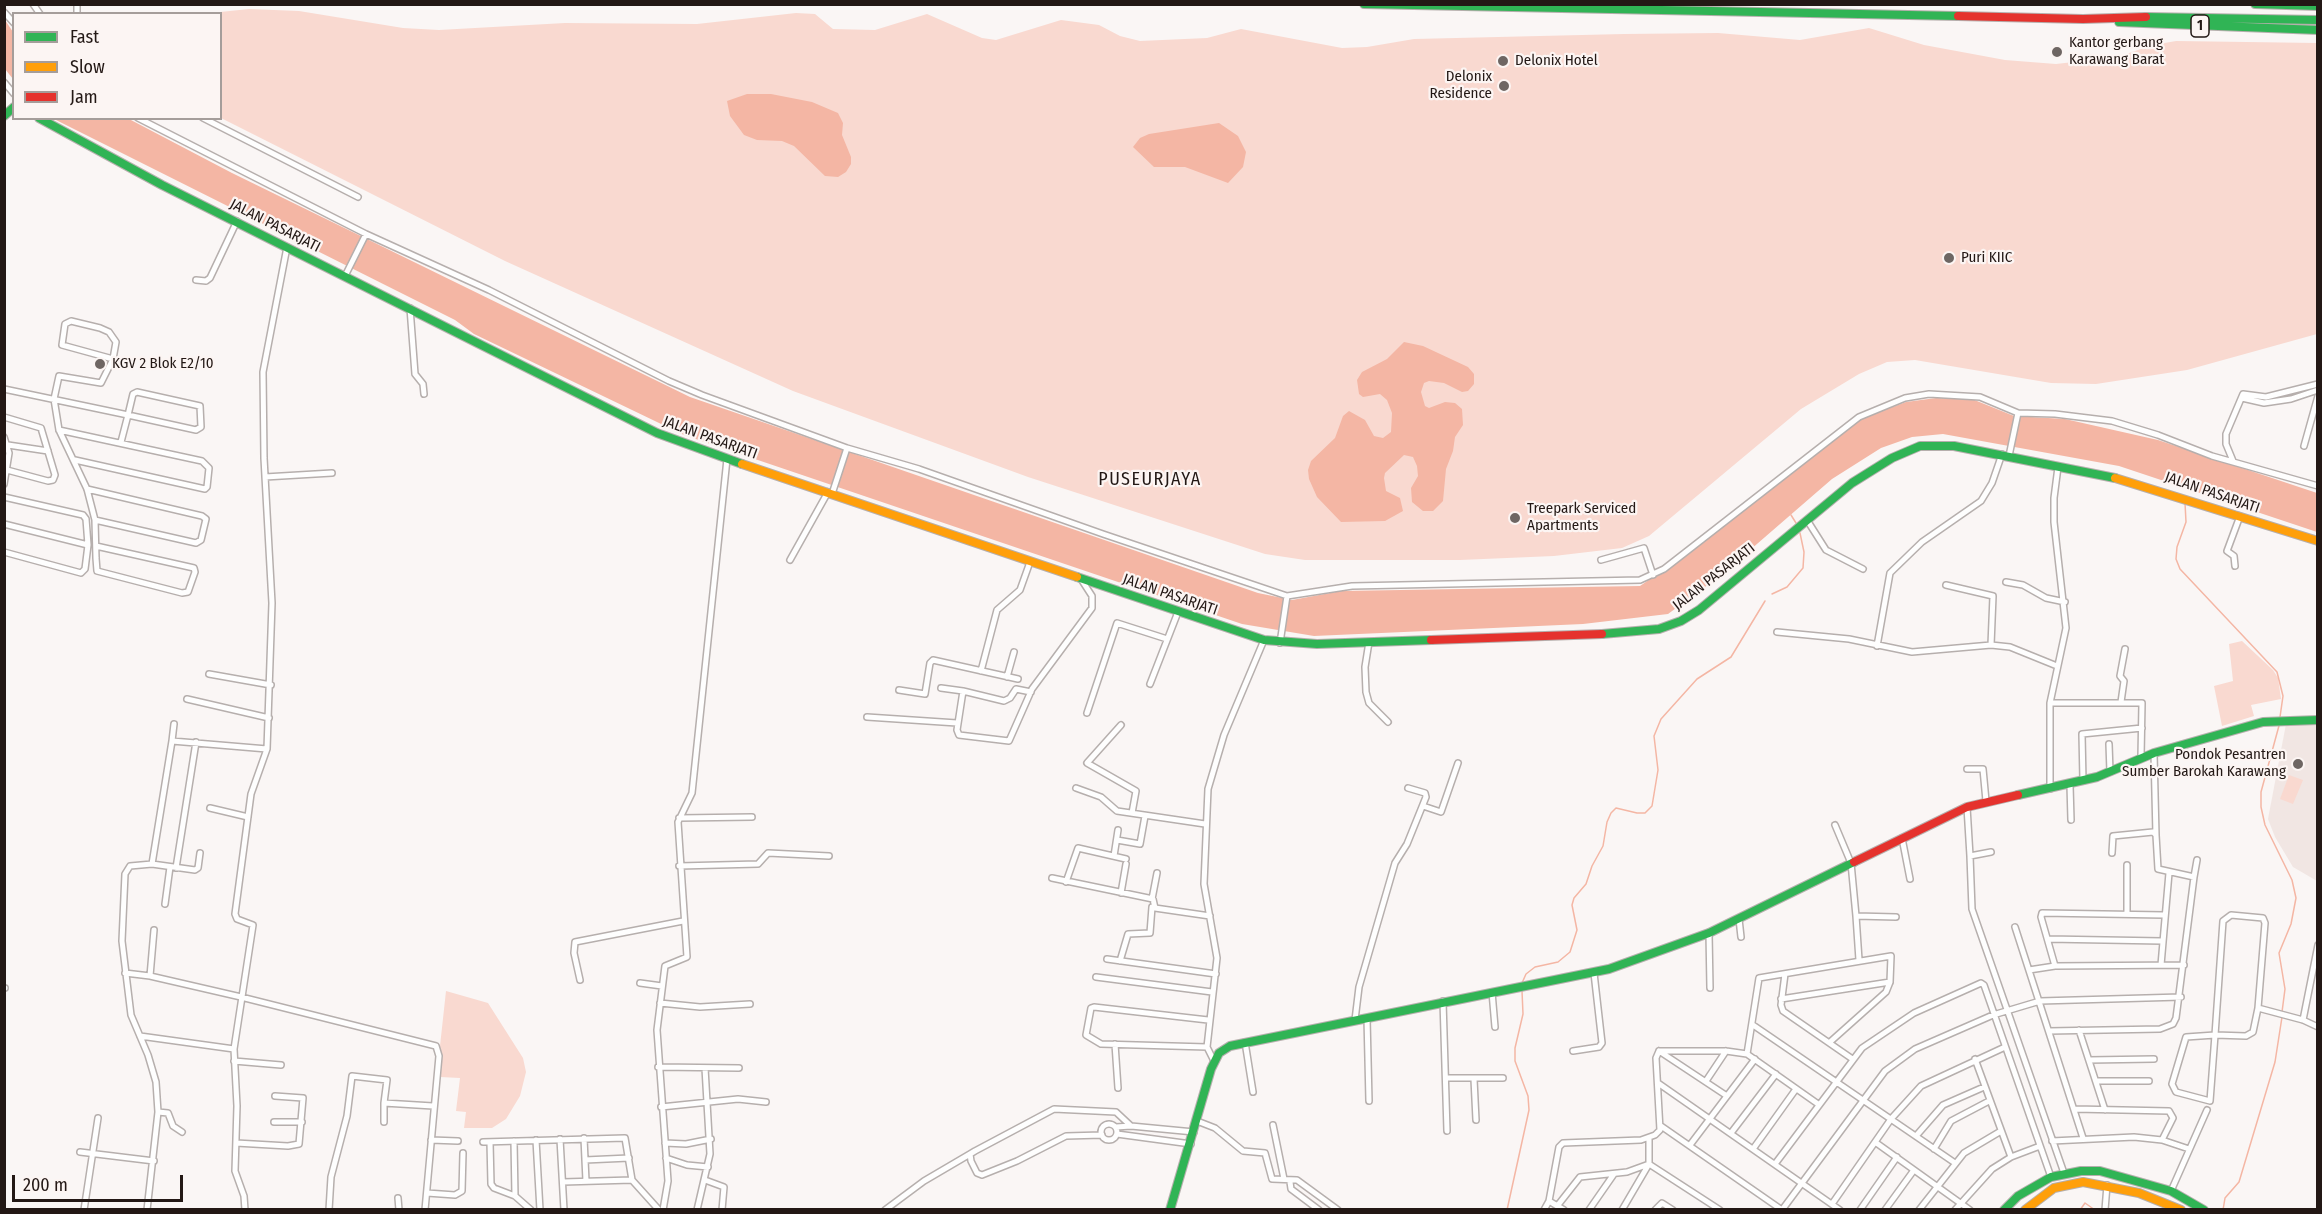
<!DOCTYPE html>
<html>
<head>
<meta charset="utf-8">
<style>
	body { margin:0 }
	#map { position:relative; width:2322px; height:1214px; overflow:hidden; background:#faf6f5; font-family:"Fira Sans Condensed",sans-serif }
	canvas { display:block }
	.frame { position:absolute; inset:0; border:6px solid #231815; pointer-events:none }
	.legend { position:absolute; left:12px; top:12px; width:210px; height:108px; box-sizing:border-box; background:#fcf5f3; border:2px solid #a59d9a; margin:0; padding:8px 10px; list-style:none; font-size:18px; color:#231815 }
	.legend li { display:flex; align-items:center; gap:12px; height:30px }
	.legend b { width:30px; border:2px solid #a59d9a }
	.scale { position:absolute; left:12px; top:1175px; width:171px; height:27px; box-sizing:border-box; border:3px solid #231815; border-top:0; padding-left:8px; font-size:18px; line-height:21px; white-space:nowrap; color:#231815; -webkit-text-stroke:4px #fcf5f3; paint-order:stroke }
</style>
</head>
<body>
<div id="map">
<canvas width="2322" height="1214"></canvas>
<div class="frame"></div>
<ul class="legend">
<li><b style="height:8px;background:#30b455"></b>Fast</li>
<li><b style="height:8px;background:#ff9f0a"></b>Slow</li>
<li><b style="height:8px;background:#e5322d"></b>Jam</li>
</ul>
<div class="scale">200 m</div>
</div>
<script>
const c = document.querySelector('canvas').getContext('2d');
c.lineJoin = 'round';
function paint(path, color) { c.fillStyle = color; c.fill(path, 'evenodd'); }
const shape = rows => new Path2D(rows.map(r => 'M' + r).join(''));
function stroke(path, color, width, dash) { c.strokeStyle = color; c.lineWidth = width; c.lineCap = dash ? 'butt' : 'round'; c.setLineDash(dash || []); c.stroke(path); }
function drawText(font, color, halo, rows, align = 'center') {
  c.font = font + ' "Fira Sans Condensed",sans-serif'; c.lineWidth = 4.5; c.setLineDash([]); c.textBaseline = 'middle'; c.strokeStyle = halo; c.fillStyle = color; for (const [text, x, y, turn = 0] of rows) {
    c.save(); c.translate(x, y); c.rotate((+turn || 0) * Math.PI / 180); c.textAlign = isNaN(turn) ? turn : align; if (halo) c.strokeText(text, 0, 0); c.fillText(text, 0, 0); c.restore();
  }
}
const built = shape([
	[2317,723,2317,881,2293,867,2275,837,2268,819,2286,724]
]);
const green = shape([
	[249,9,299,11,403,28,439,30,565,23,697,24,796,13,815,14,833,29,875,30,927,14,982,38,996,40,1061,20,1099,25,1120,36,1140,41,1207,38,1241,29,1342,48,1367,47,1414,39,1624,34,1718,33,1800,40,1869,28,1924,45,2005,60,2056,64,2117,57,2153,45,2176,41,2317,43,2317,334,2187,370,2096,384,2051,383,1915,360,1887,362,1859,374,1801,409,1649,536,1622,548,1554,556,1460,560,1305,560,1265,554,1028,477,793,391,505,261,221,118,220,14,201,14],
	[2242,641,2273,670,2278,678,2281,699,2251,705,2254,716,2222,726,2214,686,2233,681,2229,644],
	[2289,775,2303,780,2293,804,2280,799],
	[446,991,488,1003,523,1058,526,1072,520,1096,506,1119,492,1128,464,1128,466,1112,456,1111,460,1078,440,1077,440,1046]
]);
const water = shape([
	[5,20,13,32,13,79,5,69],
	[747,94,771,94,812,102,838,113,843,123,842,135,851,157,851,164,846,172,838,177,825,176,794,146,782,141,757,140,744,135,730,116,727,101],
	[54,119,129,119,232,173,690,397,1258,593,1292,600,1341,591,1640,586,1709,538,1863,418,1906,402,1936,398,1972,399,2014,416,2065,419,2158,440,2317,493,2317,532,2119,466,1943,434,1912,437,1881,448,1832,479,1720,576,1668,614,1583,624,1314,636,1242,624,684,435,474,334,455,320],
	[1219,123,1238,136,1246,152,1243,167,1228,183,1185,167,1154,167,1133,147,1140,138,1149,134],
	[1404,342,1423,346,1468,367,1474,374,1474,384,1468,391,1462,392,1444,383,1429,381,1424,383,1421,392,1425,406,1429,408,1445,402,1455,403,1462,409,1463,425,1455,437,1453,451,1446,469,1443,501,1433,511,1423,511,1412,502,1411,488,1418,476,1417,466,1413,457,1404,455,1385,473,1384,478,1386,491,1400,498,1403,511,1385,521,1341,522,1317,497,1309,479,1308,470,1311,461,1335,438,1343,416,1349,411,1365,420,1374,436,1383,438,1391,432,1392,413,1387,400,1380,394,1363,397,1359,394,1357,380,1362,372,1387,359]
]);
const stream = shape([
	[2185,503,2186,522,2177,547,2176,559,2180,569,2277,672,2283,696,2280,717],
	[1791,515,1796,523],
	[1772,594,1787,587,1803,568,1804,552,1800,533],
	[2280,722,2261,792,2261,807,2265,825,2292,880,2296,898,2291,924,2279,953,2285,989,2282,1012],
	[1522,983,1526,974,1535,967,1558,962,1570,952,1577,930,1572,905,1574,898,1586,884,1592,866,1603,846,1607,822,1611,813,1616,808,1637,813,1645,813,1652,806,1658,770,1654,736,1661,719,1697,679,1731,657,1765,601],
	[1507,1210,1529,1110,1528,1096,1515,1061,1515,1048,1523,1014,1522,991],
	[2080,1210,2085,1203,2095,1210],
	[2223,1210,2225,1198,2239,1182,2275,1062,2282,1017]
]);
const street = shape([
	[33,4,40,14],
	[4,12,14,23],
	[77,14,77,4],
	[4,82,14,94],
	[138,118,366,234,489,290,669,381,702,395,847,448,919,469,1103,534,1287,596,1352,586,1640,580,1664,569,1859,417,1905,398,1929,394,1980,397,2018,413,2055,414,2112,421,2158,435,2212,456,2318,486],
	[203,118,358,197],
	[345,276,366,234],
	[196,280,206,281,210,278,237,221],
	[410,308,415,374,423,384,424,394],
	[4,389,128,415,133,394,137,392,200,406,201,427,196,430,128,415,121,442],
	[2242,398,2264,403,2291,399,2318,390],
	[4,417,41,428,55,475,53,480,48,481,7,470],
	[59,430,202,461,209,468,207,487,205,489,75,460],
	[4,437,9,453,4,484],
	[2304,446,2318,396],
	[4,448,8,445,48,451],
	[2009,456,2018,413],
	[2233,461,2226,444,2226,434,2243,394,2266,397,2318,384],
	[265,477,332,473],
	[87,489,202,516,206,519,201,540,196,543,95,520],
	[832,494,847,448],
	[4,497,83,515,86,519,88,545,85,569,81,573,4,552],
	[1807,520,1826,550,1863,569],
	[4,524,88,545],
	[96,546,194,568,195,572,188,592,182,593,97,571,96,558,95,520,87,489,59,430,54,399,59,376,101,383,113,359,116,342,109,332,100,328,71,321,65,324,62,345,113,359],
	[790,560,828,492],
	[1601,560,1644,548,1653,575],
	[2235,566,2234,556,2227,551,2240,516],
	[2006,582,2023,585,2046,598,2065,602],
	[1946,585,1993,596,1991,645],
	[1777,632,1849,639,1912,652,1991,645,2010,647,2057,666],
	[1369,642,1365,667,1366,692,1369,703,1388,722],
	[1280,643,1287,596],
	[1877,646,1890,573,1922,542,1981,501,1992,483,2002,454],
	[981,671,997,610,1020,590,1030,562],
	[209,674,271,685],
	[1007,677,1014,652],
	[1150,684,1178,612],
	[941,688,963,691,957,730,959,735,1009,741,1032,689,1092,608,1092,596,1081,579],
	[899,690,925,694,930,663,933,660,1018,679],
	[963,691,1004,701,1010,698,1016,689,1031,692],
	[187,699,269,718],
	[2121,702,2124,681,2120,676,2125,649],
	[2050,703,2142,703,2141,757],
	[1087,713,1117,623,1167,639],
	[867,717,957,723],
	[1121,725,1087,763,1136,791,1132,813],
	[172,741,174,724],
	[2109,744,2110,772],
	[2154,753,2156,835],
	[1967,769,1983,769,1986,801],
	[2083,781,2082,734,2142,728],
	[2070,785,2071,820],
	[1076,788,1101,797,1117,811,1205,824],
	[2050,789,2050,703,2066,628,2054,522,2054,498,2058,467],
	[1423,806,1441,812,1458,763],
	[1967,807,1970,856,1991,852],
	[210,808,248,817],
	[679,818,752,817],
	[1835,825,1851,863,1856,916,1896,917],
	[1902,838,1910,879],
	[1117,840,1140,844,1145,816],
	[1114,856,1118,830],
	[1970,856,1972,909,2064,1173],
	[152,864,195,870,198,868,200,853],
	[2127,865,2127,913],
	[679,866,758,864,768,853,829,856],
	[176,868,196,742],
	[2194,877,2197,860],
	[1052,878,1153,899,1155,908,1210,916],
	[1066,882,1078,848,1126,859],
	[1121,893,1126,864],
	[1152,899,1157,873],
	[165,904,170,867],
	[1856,916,1859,960],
	[1739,919,1741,937],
	[2015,927,2083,1138],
	[1709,933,1710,988],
	[2048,939,2162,941],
	[1107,959,1216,974],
	[1120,961,1128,934,1150,933,1152,907],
	[2161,965,2169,873],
	[2055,966,2041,917,2042,913,2164,915],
	[2029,970,2055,966,2184,965],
	[125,973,150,976,241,997,436,1046,439,1056,425,1210],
	[1785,974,1781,1005,1783,1011,1851,1058],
	[150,976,154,930],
	[1096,977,1212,992],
	[580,980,574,953,575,942,683,921],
	[640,983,662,986],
	[4,988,5,988],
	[1492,992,1495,1027],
	[1781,999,1890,982],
	[1443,1001,1447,1131],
	[660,1003,700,1007,750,1004],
	[2258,1008,2303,1020,2318,1027],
	[1367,1018,1369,1101],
	[1355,1020,1359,987,1395,863,1407,844,1426,797,1425,793,1408,788],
	[2303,1020,2318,945],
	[1753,1025,1955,1163],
	[2079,1030,2105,1110],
	[2049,1031,2160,1029,2173,1024,2176,1018,2194,877,2158,869,2156,835,2153,832,2113,836,2112,853],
	[2215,1035,2210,1101,2176,1092,2172,1084,2186,1037,2215,1035,2246,1036,2253,1032,2258,1008,2265,923,2263,918,2231,915,2223,921,2215,1035],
	[140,1036,234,1049],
	[1245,1042,1253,1092],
	[1115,1044,1118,1088],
	[1207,1047,1101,1044,1086,1035,1091,1008,1094,1007,1208,1020],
	[1573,1051,1599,1047,1602,1043,1594,973],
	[1659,1051,1726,1051,1747,1054,1818,1104],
	[1659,1051,1727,1096],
	[1747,1054,1759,978,1891,956,1890,982,1886,992,1830,1042],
	[1975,1059,2011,1157],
	[2089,1060,2154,1059],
	[234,1061,281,1065],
	[1214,1061,1207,1047,1217,958,1204,884,1208,789,1224,735,1264,640],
	[658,1067,739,1068],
	[1446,1078,1503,1078],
	[1474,1079,1476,1120],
	[1706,1081,1726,1051],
	[2096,1081,2149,1081],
	[1658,1083,1840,1210],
	[661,1107,738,1099,766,1102],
	[2075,1109,2169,1111,2173,1118,2162,1140],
	[158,1112,168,1113,173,1126,182,1132],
	[1197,1121,1215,1128,1243,1151,1265,1153,1272,1179,1297,1180,1338,1210],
	[274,1122,302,1122],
	[384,1122,384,1103],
	'1101 1132a8 8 0 1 1 16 0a8 8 0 1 1-16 0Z',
	[1273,1125,1284,1179],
	[1661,1126,1782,1210],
	[1116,1127,1131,1126,1194,1132],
	[1731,1133,1776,1074],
	[1117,1134,1191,1144],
	[1102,1135,1066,1136,1017,1161,982,1175,977,1173,971,1161,970,1154,975,1151,1054,1109,1116,1112,1131,1126],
	[1916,1136,1943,1105,1984,1087],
	[584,1138,586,1181],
	[560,1139,564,1210],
	[431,1140,458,1141],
	[536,1140,540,1210],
	[514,1141,515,1196,531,1210],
	[2052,1141,2134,1137,2162,1140,2189,1149],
	[483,1142,625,1138,632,1180,659,1210],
	[490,1142,491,1184,494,1188,515,1196],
	[1875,1142,1970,1210],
	[236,1143,288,1146,299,1144,303,1098,275,1096],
	[665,1143,686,1144,711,1139],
	[1690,1145,1755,1059],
	[1753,1149,1796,1089],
	[1934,1149,1951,1121,1989,1101],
	[80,1152,154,1161],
	[666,1158,687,1165,708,1167],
	[585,1160,629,1158],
	[1649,1164,1720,1210],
	[1775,1164,1862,1048,1914,1013,1981,983,1984,985,2051,1177],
	[705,1180,724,1187,722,1210],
	[563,1182,632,1180],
	[1290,1182,1291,1189,1319,1210],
	[2171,1191,2207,1110],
	[427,1193,455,1195,462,1191,463,1153],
	[398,1198,399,1210],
	[1549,1201,1564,1210],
	[1832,1204,1891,1119,1921,1086,2005,1047],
	[1558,1205,1580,1177,1627,1172,1649,1164],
	[84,1210,98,1118],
	[147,1210,158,1112,156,1082,148,1055,131,1015,122,941,125,874,130,866,152,864,172,741,267,749],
	[245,1210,244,1196,235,1171,237,1106,234,1049,253,925,237,919,235,914,251,794,267,749,272,603,264,458,263,372,287,247],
	[329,1210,331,1177,347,1116,352,1076,387,1080,384,1103,433,1106],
	[663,1210,668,1181,657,1030,665,966,687,957,678,822,692,793,727,459],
	[697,1210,710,1154,705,1068],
	[885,1210,924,1181,970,1154],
	[1544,1210,1549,1201,1559,1147,1563,1143,1641,1140,1655,1135,1660,1130,1656,1058,1659,1051],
	[1589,1210,1614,1174],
	[1622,1210,1649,1164,1649,1138],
	[1655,1210,1662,1203,1673,1210],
	[1782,1210,1885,1071,1915,1049,1993,1015,2040,1001,2181,997],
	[1860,1210,1897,1157],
	[1885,1210,1914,1170],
	[1919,1210,1964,1153,2001,1131],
	[1955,1210,1992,1169,2011,1157,2040,1146],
	[2105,1210,2107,1185]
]);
const fast = shape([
	[1364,4,1958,16],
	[2255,4,2318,6],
	[2146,17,2318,20],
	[2119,22,2318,30],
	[4,116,14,107],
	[39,118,162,185,657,433,742,464],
	[1077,577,1264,640,1317,644,1431,640],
	[1602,634,1659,629,1681,621,1699,610,1852,483,1892,458,1920,446,1954,446,2115,478],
	[2018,795,2097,777,2154,753,2263,722,2318,720],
	[1170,1210,1211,1069,1219,1053,1230,1046,1609,969,1709,933,1854,862],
	[2004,1210,2018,1196,2051,1177,2081,1171,2100,1171,2171,1191,2204,1210]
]);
const slow = shape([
	[742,464,1077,577],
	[2115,478,2318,541],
	[2025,1210,2054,1188,2083,1182,2139,1193,2181,1210]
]);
const jam = shape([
	[1958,16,2083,19,2146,17],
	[1431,640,1602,634],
	[1854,862,1967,807,2018,795]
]);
const markers = [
	[2057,52,6,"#6e6663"],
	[1503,61,6,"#6e6663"],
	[1504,86,6,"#6e6663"],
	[1949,258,6,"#6e6663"],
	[100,364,6,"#6e6663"],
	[1515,518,6,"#6e6663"],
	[2298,764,6,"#6e6663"]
];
const shields = [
	[2200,26,18]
];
const shieldNames = [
	["1",2200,26]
];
const poiNames = [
	["Kantor gerbang",2069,43],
	["Karawang Barat",2069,60],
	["Delonix Hotel",1515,61],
	["Delonix",1492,77,"right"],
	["Residence",1492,94,"right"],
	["Puri KIIC",1961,258],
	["KGV 2 Blok E2/10",112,364],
	["Treepark Serviced",1527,509],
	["Apartments",1527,526],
	["Pondok Pesantren",2286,755,"right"],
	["Sumber Barokah Karawang",2286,772,"right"]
];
const streetNames = [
	["JALAN PASARJATI",275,226,27],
	["JALAN PASARJATI",710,438,20],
	["JALAN PASARJATI",2212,493,19],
	["JALAN PASARJATI",1714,577,-38],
	["JALAN PASARJATI",1170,595,19]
];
const quarterNames = [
	["PUSEURJAYA",1150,480]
];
paint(built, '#f1e6e3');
paint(green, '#f9d9d0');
paint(water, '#f4b6a4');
stroke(stream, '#f4b6a4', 1.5);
stroke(street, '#b6afad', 8);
stroke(fast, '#b6afad', 10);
stroke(slow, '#b6afad', 10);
stroke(jam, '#b6afad', 10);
stroke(street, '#fefefe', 5);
stroke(fast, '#30b455', 8);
stroke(slow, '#ff9f0a', 8);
stroke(jam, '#e5322d', 8);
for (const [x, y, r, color] of markers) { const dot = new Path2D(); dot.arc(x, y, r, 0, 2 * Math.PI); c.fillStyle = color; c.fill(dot); stroke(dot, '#fcf5f3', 2); }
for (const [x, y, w] of shields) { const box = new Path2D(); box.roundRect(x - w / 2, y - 11, w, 22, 4.5); c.fillStyle = '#fcf5f3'; c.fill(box); stroke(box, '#231815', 1.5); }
drawText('bold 14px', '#231815', null, shieldNames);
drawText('15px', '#231815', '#fcf5f3', poiNames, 'left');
drawText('15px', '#231815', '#fcf5f3', streetNames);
c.letterSpacing = '1.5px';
drawText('18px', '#231815', '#fcf5f3', quarterNames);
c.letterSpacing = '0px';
</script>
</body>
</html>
